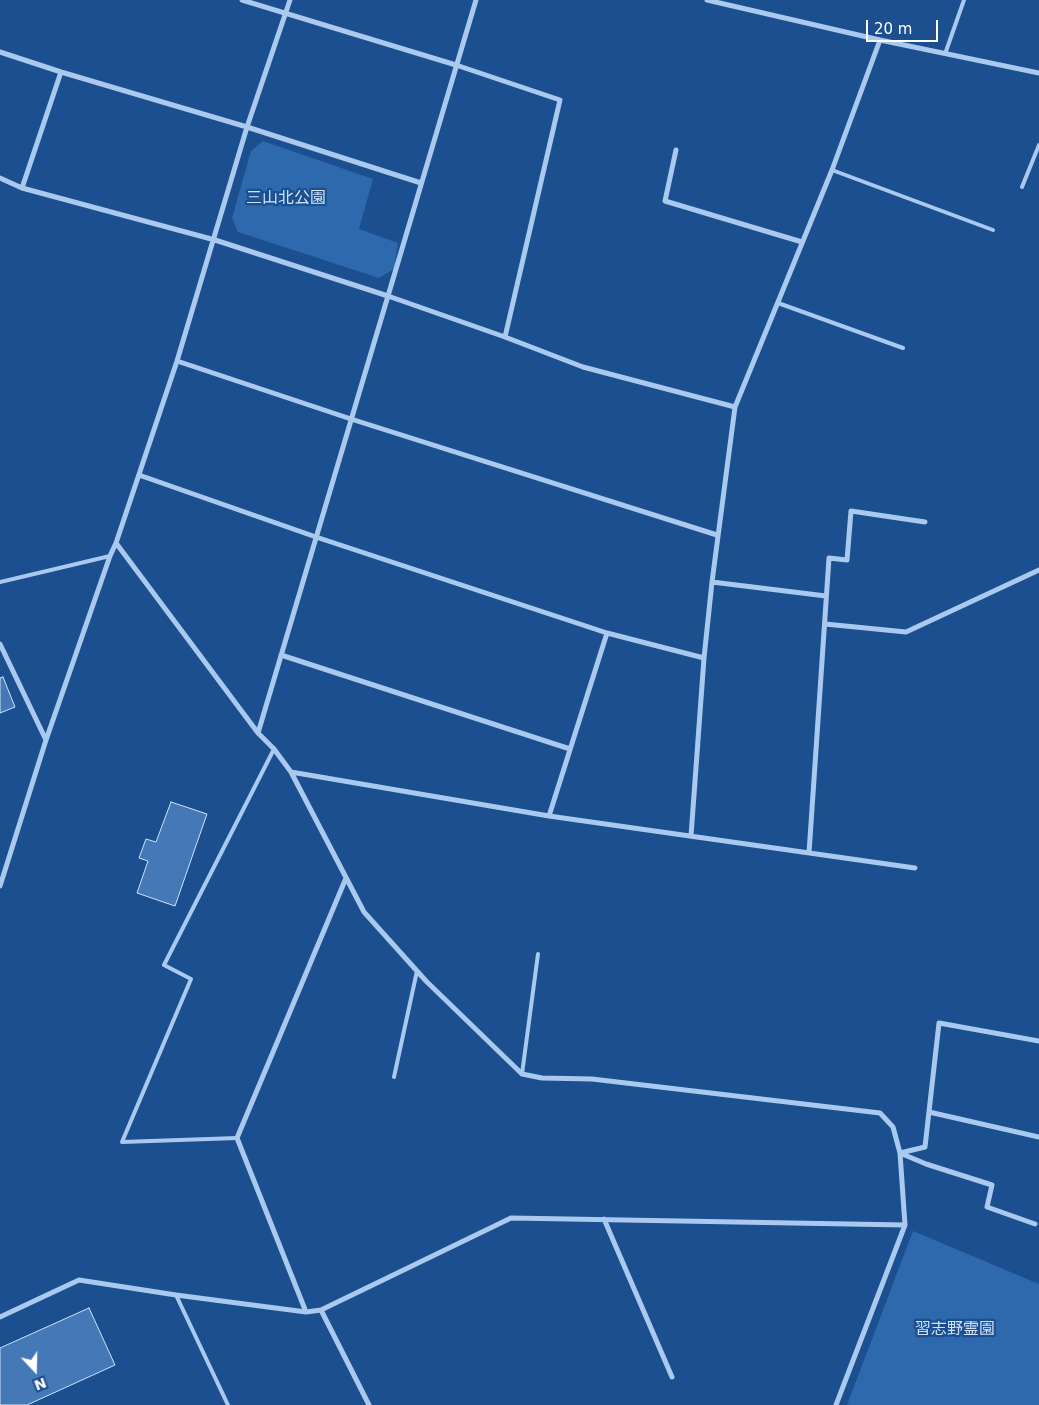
<!DOCTYPE html>
<html>
<head>
<meta charset="utf-8">
<style>
	body { margin:0 }
	#map { position:relative; width:1039px; height:1405px; overflow:hidden; background:#1b4f8f; font-family:"DejaVu Sans",sans-serif }
	canvas { display:block }
	.north { position:absolute; left:10px; top:1345px; width:50px; height:50px; -webkit-text-stroke:4px #1b4f8f; paint-order:stroke; rotate:159deg; font-size:14px; font-weight:700; line-height:20px; text-align:center; color:#fff }
	.north::after { content:''; display:block; margin:auto; width:18px; height:22px; background:#fff; clip-path:polygon(50% 0,100% 100%,50% 72%,0 100%) }
	.scale { position:absolute; left:866px; top:20px; width:72px; height:22px; box-sizing:border-box; border:2px solid #fff; border-top:0; padding-left:6px; font-size:15px; line-height:18px; white-space:nowrap; color:#fff; -webkit-text-stroke:4px #1b4f8f; paint-order:stroke }
</style>
</head>
<body>
<div id="map">
<canvas width="1039" height="1405"></canvas>
<div class="north">N</div>
<div class="scale">20 m</div>
</div>
<script>
const c = document.querySelector('canvas').getContext('2d');
c.lineJoin = 'round';
function paint(path, color) { c.fillStyle = color; c.fill(path, 'evenodd'); }
const shape = rows => new Path2D(rows.map(r => 'M' + r).join(''));
function stroke(path, color, width, dash) { c.strokeStyle = color; c.lineWidth = width; c.lineCap = dash ? 'butt' : 'round'; c.setLineDash(dash || []); c.stroke(path); }
function drawText(font, color, halo, rows, align = 'center') {
  c.font = font + ' "DejaVu Sans","Noto Sans JP",sans-serif'; c.lineWidth = 4.5; c.setLineDash([]); c.textBaseline = 'middle'; c.strokeStyle = halo; c.fillStyle = color; for (const [text, x, y, turn = 0] of rows) {
    c.save(); c.translate(x, y); c.rotate((+turn || 0) * Math.PI / 180); c.textAlign = isNaN(turn) ? turn : align; if (halo) c.strokeText(text, 0, 0); c.fillText(text, 0, 0); c.restore();
  }
}
const green = shape([
	[263,141,373,179,359,229,398,243,394,269,379,278,238,232,232,218,251,151],
	[913,1231,1039,1284,1039,1405,847,1405]
]);
const building = shape([
	[3,677,15,707,0,713,0,678,3,677],
	[171,802,207,814,175,906,137,893,148,861,139,858,146,839,156,842,171,802],
	[89,1308,115,1365,27,1405,0,1405,0,1348,89,1308]
]);
const lane = shape([
	[945,54,964,0],
	[832,170,993,230],
	[1022,187,1039,145],
	[778,303,903,348],
	[0,582,110,556],
	[522,1074,538,954],
	[394,1077,417,971],
	[237,1138,122,1142,191,979,164,965,274,749],
	[176,1295,228,1405]
]);
const street = shape([
	[242,0,456,65,560,100,505,337],
	[707,0,880,40,1039,73],
	[0,52,61,72,247,127,421,183],
	[676,150,665,201,802,242],
	[0,178,22,188,215,240,388,296,505,337,583,367,735,407],
	[22,188,61,72],
	[177,361,351,419,717,535],
	[139,475,316,537,607,633,704,658],
	[116,543,258,733,274,749,291,772,364,912,426,981,522,1074,542,1078,592,1079,880,1113,893,1127,900,1153,905,1225,836,1405],
	[712,582,826,596],
	[825,624,906,632,1039,570],
	[0,644,46,740],
	[281,655,570,749],
	[258,733,476,0],
	[291,772,549,816,915,868],
	[549,816,607,633],
	[691,836,704,658,712,582,735,407,832,170,880,40],
	[809,853,829,558,847,560,851,511,925,522],
	[0,886,46,740,110,556,116,543,177,361,247,127,290,0],
	[929,1112,1039,1137],
	[900,1153,925,1147,939,1023,1039,1041],
	[900,1153,926,1164,992,1185,987,1207,1035,1224],
	[604,1219,672,1377],
	[321,1310,369,1405],
	[306,1312,237,1138,346,878],
	[0,1317,79,1280,176,1295,306,1312,321,1310,511,1218,905,1225]
]);
const parkNames = [
	["三山北公園",286,199],
	["習志野霊園",955,1330]
];
paint(green, '#2e69ad');
paint(building, '#4478b7');
stroke(building, '#cfe3fa', 1);
stroke(lane, '#a9c9ee', 4);
stroke(street, '#a9c9ee', 5);
drawText('16px', '#cfe3fa', '#1b4f8f', parkNames);
</script>
</body>
</html>
